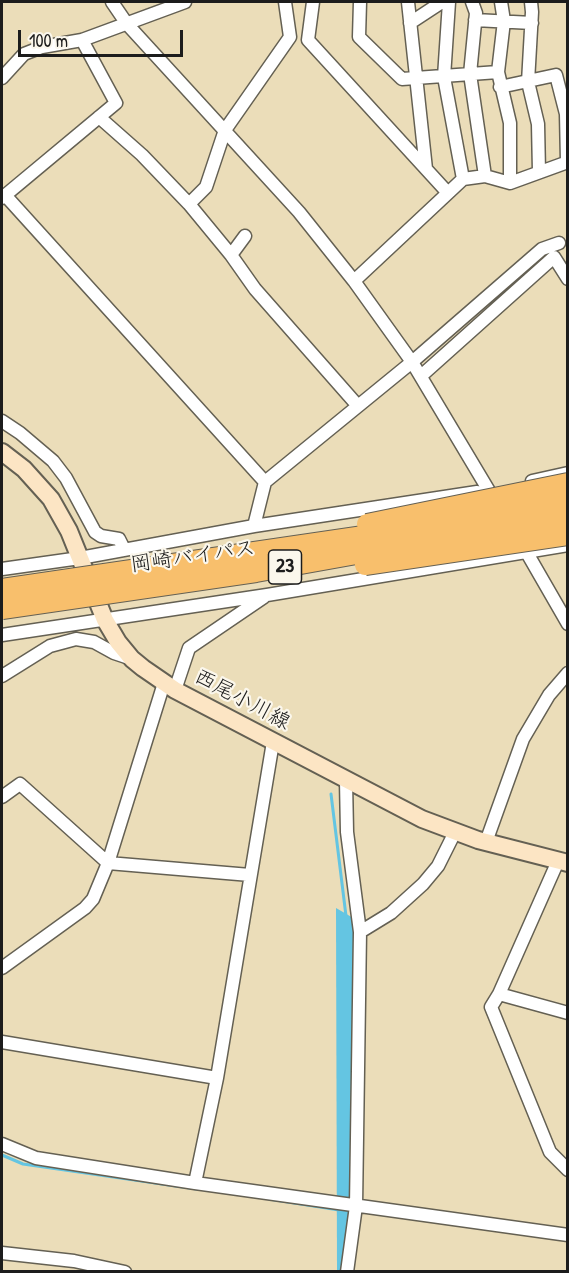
<!DOCTYPE html>
<html>
<head>
<meta charset="utf-8">
<style>
	body { margin:0 }
	#map { position:relative; width:569px; height:1273px; overflow:hidden; background:#ebddb9; font-family:"Patrick Hand",sans-serif }
	canvas { display:block }
	.frame { position:absolute; inset:0; border:3px solid #1c1c1c; pointer-events:none }
	.scale { position:absolute; left:18px; top:30px; width:165px; height:27px; box-sizing:border-box; border:3px solid #1c1c1c; border-top:0; padding-left:8px; font-size:18px; line-height:21px; white-space:nowrap; color:#1c1c1c; -webkit-text-stroke:4px #fbf7ec; paint-order:stroke }
</style>
</head>
<body>
<div id="map">
<canvas width="569" height="1273"></canvas>
<div class="frame"></div>
<div class="scale">100 m</div>
</div>
<script>
const c = document.querySelector('canvas').getContext('2d');
c.lineJoin = 'round';
function paint(path, color) { c.fillStyle = color; c.fill(path, 'evenodd'); }
const shape = rows => new Path2D(rows.map(r => 'M' + r).join(''));
function stroke(path, color, width, dash) { c.strokeStyle = color; c.lineWidth = width; c.lineCap = dash ? 'butt' : 'round'; c.setLineDash(dash || []); c.stroke(path); }
function drawText(font, color, halo, rows, align = 'center') {
  c.font = font + ' "Patrick Hand","Klee One",sans-serif'; c.lineWidth = 4.5; c.setLineDash([]); c.textBaseline = 'middle'; c.strokeStyle = halo; c.fillStyle = color; for (const [text, x, y, turn = 0] of rows) {
    c.save(); c.translate(x, y); c.rotate((+turn || 0) * Math.PI / 180); c.textAlign = isNaN(turn) ? turn : align; if (halo) c.strokeText(text, 0, 0); c.fillText(text, 0, 0); c.restore();
  }
}
const water = shape([
	[336,908,355,919,349,1220,343,1272,337,1271]
]);
const stream = shape([
	[331,794,346,916],
	[2,1155,23,1164,197,1189],
	[269,1199,339,1210]
]);
const minor = shape([
	[112,2,127,24,299,212,354,281,412,362,495,501],
	[313,2,308,40,448,193],
	[360,2,359,37,402,79,498,72,510,123,510,183],
	[408,2,426,169],
	[449,2,444,77,463,179],
	[472,2,476,13,470,74,485,176],
	[531,2,532,12,528,82,538,124,539,172],
	[475,20,532,23],
	[410,23,442,2],
	[498,72,504,21,501,2],
	[2,78,24,54,42,47,82,40,185,2],
	[500,87,556,75,566,114,567,162],
	[99,117,142,155,189,204,231,255,255,289,358,406],
	[5,195,265,482],
	[2,198,116,103,82,40],
	[189,204,206,187,225,130,290,37,285,2],
	[231,255,245,236],
	[354,281,463,179,485,176,510,183,568,162],
	[421,376,554,257,568,279],
	[2,421,20,433,53,461,66,478,95,532,101,536,119,539,124,549],
	[532,481,568,473],
	[254,526,265,482,412,362,542,249,559,243],
	[519,539,568,624],
	[2,569,80,558,254,526,477,492],
	[2,635,267,595,568,545],
	[2,676,50,646,76,639,94,642,114,653,132,659],
	[175,690,189,648,264,597],
	[346,781,347,832,360,932,356,1206,347,1272],
	[2,797,20,784,108,863,250,875],
	[486,842,523,739,549,695,568,673],
	[558,861,499,994,491,1007,550,1152,568,1170],
	[360,932,391,913,423,884,438,866,455,832],
	[2,968,85,908,93,899,108,863,164,683],
	[499,994,568,1013],
	[2,1042,217,1078],
	[2,1144,36,1158,195,1183,568,1235],
	[195,1183,217,1078,273,742],
	[2,1253,74,1261,125,1272]
]);
const secondary = shape([
	[2,452,24,469,51,499,69,531,105,620,118,642,132,659,143,668,175,690,422,819,478,840,568,863]
]);
const trunkBridge = shape([
	[367,524,568,483],
	[365,565,568,535],
	[2,589,425,527,568,501],
	[2,609,256,572,568,516]
]);
const shields = [
	[285,567,33]
];
const shieldNames = [
	["23",285,567]
];
const streetNames = [
	["岡崎バイパス",193,557,-8],
	["西尾小川線",242,700,28]
];
paint(water, '#64c5e2');
stroke(stream, '#64c5e2', 3);
stroke(minor, '#646053', 15);
stroke(secondary, '#646053', 20);
stroke(minor, '#fff', 12);
stroke(secondary, '#fce5c4', 16);
stroke(trunkBridge, '#646053', 22, []);
stroke(trunkBridge, '#f8bf6c', 20);
for (const [x, y, w] of shields) { const box = new Path2D(); box.roundRect(x - w / 2, y - 17, w, 34, 4.5); c.fillStyle = '#fbf7ec'; c.fill(box); stroke(box, '#1c1c1c', 1.5); }
drawText('bold 20px', '#1c1c1c', null, shieldNames);
drawText('21px', '#1c1c1c', '#fbf7ec', streetNames);
</script>
</body>
</html>
